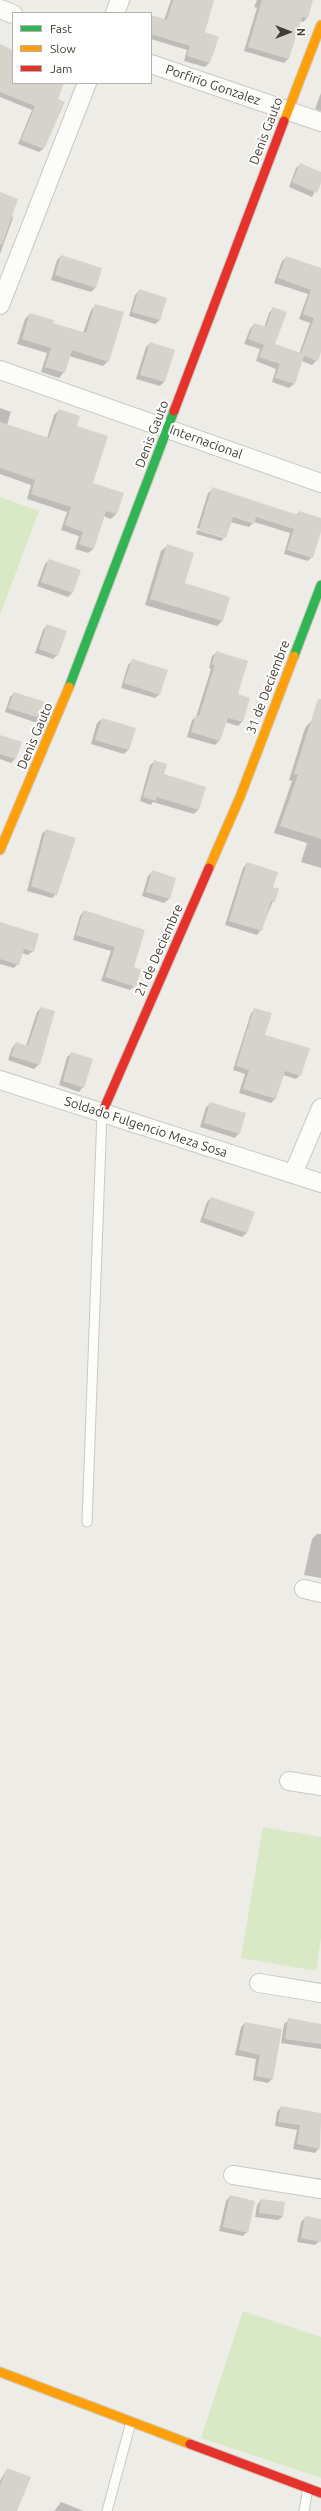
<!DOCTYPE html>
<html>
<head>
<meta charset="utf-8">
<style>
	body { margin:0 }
	#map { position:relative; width:321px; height:2511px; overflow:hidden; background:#eeece6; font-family:Ubuntu,sans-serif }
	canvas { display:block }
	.legend { position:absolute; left:12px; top:12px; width:140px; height:72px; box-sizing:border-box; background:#fff; border:1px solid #b4b2ad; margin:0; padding:5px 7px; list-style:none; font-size:12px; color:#433e33 }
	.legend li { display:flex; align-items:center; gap:8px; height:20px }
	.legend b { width:20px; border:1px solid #b4b2ad }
	.north { position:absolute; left:269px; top:12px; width:40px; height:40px; -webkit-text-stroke:3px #fff; paint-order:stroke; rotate:90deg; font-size:11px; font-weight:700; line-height:16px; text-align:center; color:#433e33 }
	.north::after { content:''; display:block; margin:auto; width:14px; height:18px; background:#433e33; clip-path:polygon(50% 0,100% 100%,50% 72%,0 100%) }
</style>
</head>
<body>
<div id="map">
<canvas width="321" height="2511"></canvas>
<ul class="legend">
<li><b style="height:5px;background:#30b455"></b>Fast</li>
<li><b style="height:5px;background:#ff9f0a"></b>Slow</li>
<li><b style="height:5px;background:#e5322d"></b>Jam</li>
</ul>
<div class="north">N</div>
</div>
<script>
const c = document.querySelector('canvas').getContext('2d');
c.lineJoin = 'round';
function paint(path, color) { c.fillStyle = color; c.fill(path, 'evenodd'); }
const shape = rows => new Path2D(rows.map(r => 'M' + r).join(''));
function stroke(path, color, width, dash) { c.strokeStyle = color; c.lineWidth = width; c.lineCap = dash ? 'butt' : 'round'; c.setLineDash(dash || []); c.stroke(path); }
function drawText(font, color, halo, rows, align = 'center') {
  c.font = font + ' Ubuntu,sans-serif'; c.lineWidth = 4; c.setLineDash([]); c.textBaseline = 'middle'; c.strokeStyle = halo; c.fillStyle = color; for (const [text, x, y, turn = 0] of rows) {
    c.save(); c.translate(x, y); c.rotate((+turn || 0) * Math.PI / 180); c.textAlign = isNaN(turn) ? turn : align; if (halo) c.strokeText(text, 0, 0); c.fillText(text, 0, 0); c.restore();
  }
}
const green = shape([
	[0,497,39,511,0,615],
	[263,1827,321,1837,321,1938,316,1971,241,1958],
	[243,2311,321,2337,321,2478,201,2438]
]);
const shadow = shape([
	[171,0,213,0,204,33,209,63,205,67,184,61,187,50,151,39,151,16,164,20],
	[257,0,312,0,307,18,303,22,300,21,288,59,284,63,244,51,257,8,254,7],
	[0,65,13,70,13,83,45,83,43,149,39,152,18,144,32,110,0,97],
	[321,93,321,111,315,109],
	[301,164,321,173,321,180,312,197,289,187,296,168],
	[0,193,13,218,0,254],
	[61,256,95,288,91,292,51,280,57,260],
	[287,257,321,271,321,349,317,360,312,365,302,361,294,384,289,388,272,382,276,369,256,361,260,349,244,344,250,329,254,324,264,328,269,313,273,308,274,345,299,354,310,323,299,319,308,294,274,283,282,261],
	[140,290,166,298,160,320,155,324,129,316,135,295],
	[96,305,108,361,103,366,69,356,64,372,59,378,41,372,47,353,17,344,25,319,30,314,52,324,83,333,91,310],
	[150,343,174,350,164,382,160,386,136,379,146,347],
	[0,408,11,412,7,425,47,438,54,415,59,410,76,426,91,483,123,494,116,514,111,519,103,516,93,549,88,553,75,549,79,536,61,530,67,512,27,499,31,485,0,474],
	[213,489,296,515,299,512,321,519,321,529,312,557,308,561,284,554,290,533,254,522,249,527,230,522,225,537,221,541,196,534,197,530,224,538,224,536,197,528,208,493],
	[167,546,184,584,229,598,222,621,217,626,145,605,161,551],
	[49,560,72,593,68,597,37,586,45,564],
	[47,625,57,655,53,659,35,653,43,630],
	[217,652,237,695,249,699,242,722,238,726,225,722,219,741,215,745,187,737,192,720,196,717,211,669,209,668,212,656],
	[132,661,160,694,155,698,121,688,128,665],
	[14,693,46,704,42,719,37,723,5,712,10,697],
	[102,719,134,729,128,750,124,754,91,744,97,723],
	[311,721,321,725,321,868,301,862,307,843,274,833,292,781,289,780,305,728],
	[0,736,15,759,11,763,0,759],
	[155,761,163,775,205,788,198,810,194,814,153,802,151,805,140,801,150,765],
	[46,830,56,894,52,898,27,891,42,834],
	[247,863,272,888,278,889,261,930,257,935,225,925,243,868],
	[153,871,175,878,169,899,164,903,142,896,148,876],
	[84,911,144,930,132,968,135,986,130,990,101,981,111,951,73,940,80,916],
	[0,923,33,951,28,955,22,953,18,964,14,968,0,964],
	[41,1008,39,1064,34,1069,8,1060,12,1048,16,1043,26,1046,37,1012],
	[255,1009,264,1035,300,1075,296,1079,283,1075,275,1099,271,1103,239,1093,245,1074,233,1070,251,1013],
	[72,1053,83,1087,79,1092,59,1085,67,1057],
	[211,1103,239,1133,235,1138,200,1127,206,1107],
	[211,1198,247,1233,242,1237,200,1222,207,1202],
	[317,1534,321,1534,321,1578,304,1575,312,1539],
	[289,2020,321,2025,321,2049,281,2043,284,2024],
	[245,2023,272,2079,268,2083,253,2080,256,2059,235,2055,241,2027],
	[281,2107,321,2114,319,2148,315,2153,293,2149,297,2130,275,2126,277,2112],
	[230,2196,247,2232,243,2236,219,2231,226,2201],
	[261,2200,283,2216,278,2220,255,2217,257,2205],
	[305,2218,321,2220,320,2241,315,2245,297,2242,301,2222],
	[7,2469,16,2511,0,2511,0,2481],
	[61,2502,84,2511,54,2511]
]);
const building = shape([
	[173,0,214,0,205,32,219,37,210,63,187,56,190,46,151,34,151,15,167,20],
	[262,0,313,0,308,18,302,17,289,59,248,47],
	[0,44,13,50,13,83,64,83,58,99,65,102,44,149,21,140,35,106,0,92],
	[300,163,321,172,321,183,317,193,292,182],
	[0,192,18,199,2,245,0,244],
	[61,255,102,268,96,288,55,275],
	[286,256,321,268,321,352,318,361,304,356,295,384,275,378,280,364,259,357,264,345,248,339,254,323,266,327,273,307,287,312,275,344,301,353,314,318,303,314,311,290,278,278],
	[139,289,167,298,160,320,132,312],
	[95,304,124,312,109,362,72,350,65,373,45,367,51,348,22,339,30,313,54,320,53,323,86,333],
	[150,342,175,350,165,382,140,375],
	[59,409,80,416,77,426,108,436,93,483,124,493,117,514,106,511,94,549,79,544,83,532,65,525,71,507,31,494,35,480,0,468,0,422,49,438],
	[212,487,298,515,299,511,321,518,321,532,313,558,287,550,294,529,256,517,254,524,233,517,226,538,199,530],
	[167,544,194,553,185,583,230,597,223,621,150,599],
	[49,559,81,570,73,593,41,582],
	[47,624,67,631,58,656,39,649],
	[216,651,248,661,238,694,250,698,243,722,228,718,220,741,191,732,196,715,199,716,215,665,212,664],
	[132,659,168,670,160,695,124,683],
	[14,692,48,703,43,719,8,708],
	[318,699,321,699,321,839,280,826,298,775,294,774],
	[102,718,136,728,129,750,95,740],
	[0,735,22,742,16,759,0,754],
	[154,760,167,764,164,774,206,787,199,810,157,797,156,801,143,797],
	[46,829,76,838,57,895,31,886],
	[247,862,278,872,273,887,279,889,275,902,271,901,262,931,229,921],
	[152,870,176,878,170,899,146,892],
	[84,910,145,930,134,967,141,970,136,987,105,977,115,947,76,935],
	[0,922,39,934,34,952,24,949,19,965,0,959],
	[41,1007,55,1011,40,1065,11,1056,16,1042,28,1046],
	[254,1008,272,1013,265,1035,310,1048,301,1076,285,1071,276,1099,243,1089,249,1070,236,1066],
	[71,1052,93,1059,84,1088,63,1081],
	[210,1102,246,1113,240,1134,204,1123],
	[211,1197,255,1212,247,1233,204,1218],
	[288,2018,321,2024,321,2044,285,2039],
	[245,2022,282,2029,273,2079,256,2076,260,2055,239,2050],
	[281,2106,321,2113,320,2149,297,2144,300,2125,278,2122],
	[230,2195,255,2201,248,2233,223,2227],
	[261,2199,285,2202,283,2216,259,2213],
	[305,2216,321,2219,321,2242,301,2238],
	[7,2468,31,2477,17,2511,0,2511,0,2486]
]);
const lane = shape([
	[87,1522,102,1113],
	[107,2511,131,2422],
	[304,2511,308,2488]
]);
const street = shape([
	[0,9,13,14],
	[115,13,120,0],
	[151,64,321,122],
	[0,305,87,83],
	[0,370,321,483],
	[0,1080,321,1183],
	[293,1174,321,1108],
	[304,1589,321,1593],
	[289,1781,321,1786],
	[259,1983,321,1993],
	[233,2175,321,2189]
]);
const fast = shape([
	[294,656,321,585],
	[69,687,174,411]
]);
const slow = shape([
	[284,121,321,25],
	[0,850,69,687],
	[209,868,240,797,294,656],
	[0,2372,190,2444]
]);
const jam = shape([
	[174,411,284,121],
	[102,1113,209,868],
	[190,2444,321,2493]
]);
const streetNames = [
	["Porfirio Gonzalez",213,85,19],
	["Denis Gauto",266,131,-69],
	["Denis Gauto",152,434,-69],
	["Internacional",206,442,20],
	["31 de Deciembre",268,687,-69],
	["Denis Gauto",35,736,-67],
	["21 de Deciembre",159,950,-66],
	["Soldado Fulgencio Meza Sosa",146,1127,18]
];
paint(green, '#d9e9c5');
paint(shadow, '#0003');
paint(building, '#d6d3cd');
stroke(lane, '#cac8c2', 11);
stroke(street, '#cac8c2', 20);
stroke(fast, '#cecabd', 11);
stroke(slow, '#cecabd', 11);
stroke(jam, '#cecabd', 11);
stroke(lane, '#fcfcfb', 9);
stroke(street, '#fcfcfb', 18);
stroke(fast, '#30b455', 9);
stroke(slow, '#ff9f0a', 9);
stroke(jam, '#e5322d', 9);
drawText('13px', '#433e33', '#fff', streetNames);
</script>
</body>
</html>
